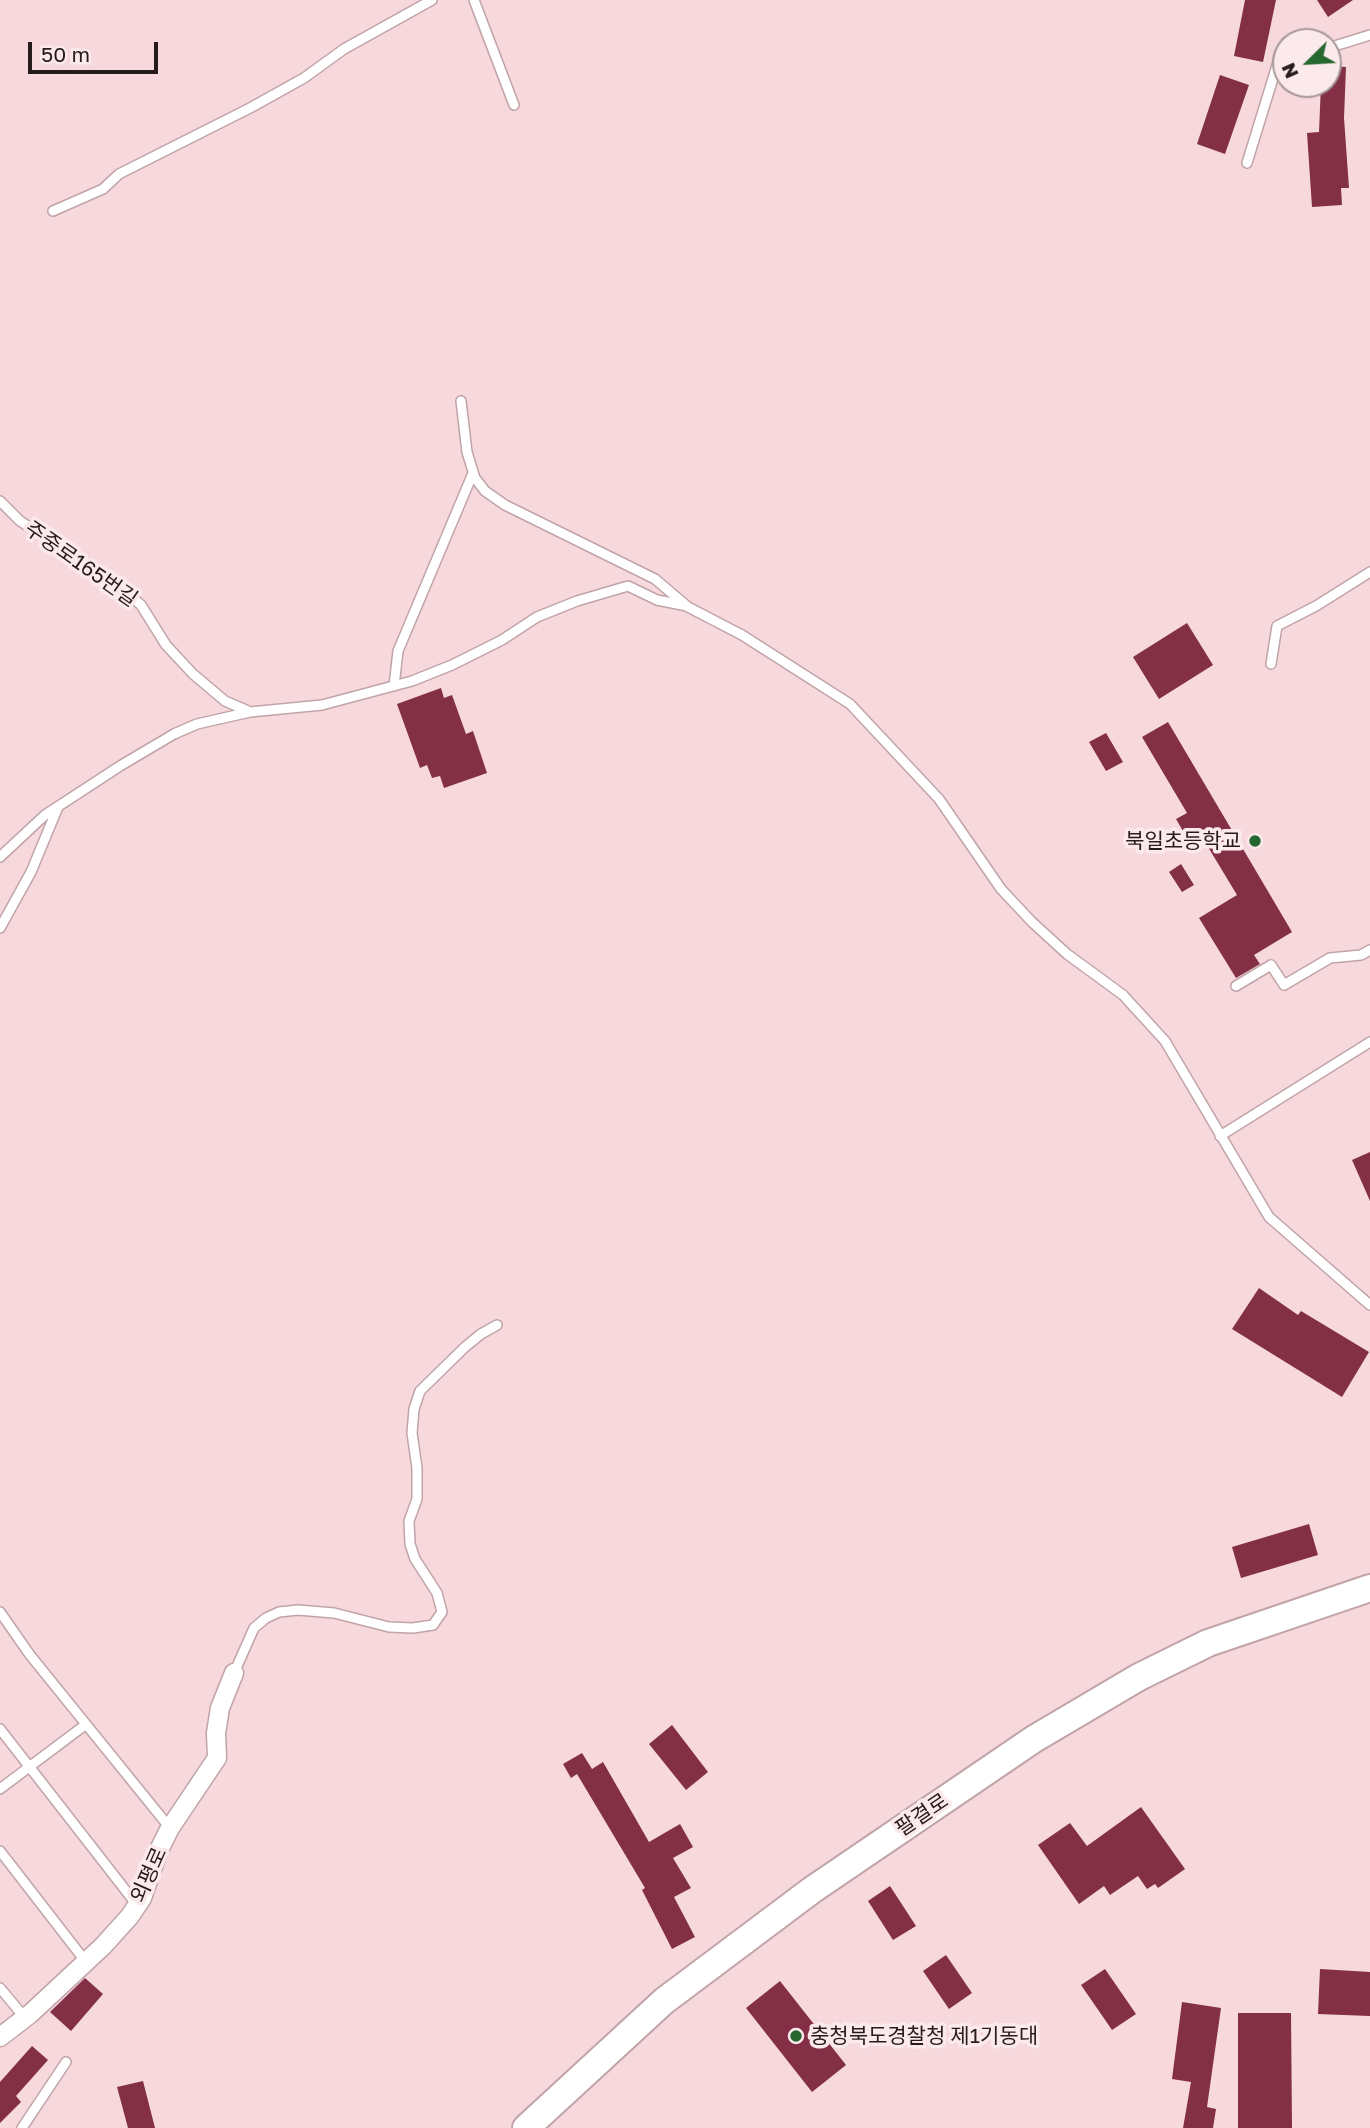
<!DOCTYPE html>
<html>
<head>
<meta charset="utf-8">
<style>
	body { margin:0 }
	#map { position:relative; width:1370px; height:2128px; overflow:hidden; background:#f7d8dc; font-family:"Golos Text",sans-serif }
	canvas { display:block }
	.north { position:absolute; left:1272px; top:28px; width:70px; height:70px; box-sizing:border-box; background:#fbe9eb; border:2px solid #a69799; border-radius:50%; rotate:246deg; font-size:19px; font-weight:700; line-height:28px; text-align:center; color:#261b1d }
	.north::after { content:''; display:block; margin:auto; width:24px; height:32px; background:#26662f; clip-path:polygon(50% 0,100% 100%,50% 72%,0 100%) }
	.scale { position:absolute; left:28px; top:42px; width:130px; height:32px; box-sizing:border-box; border:4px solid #261b1d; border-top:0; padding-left:9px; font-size:21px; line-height:24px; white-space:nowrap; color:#261b1d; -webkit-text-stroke:5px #fbe9eb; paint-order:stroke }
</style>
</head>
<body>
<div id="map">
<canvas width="1370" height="2128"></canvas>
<div class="north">N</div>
<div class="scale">50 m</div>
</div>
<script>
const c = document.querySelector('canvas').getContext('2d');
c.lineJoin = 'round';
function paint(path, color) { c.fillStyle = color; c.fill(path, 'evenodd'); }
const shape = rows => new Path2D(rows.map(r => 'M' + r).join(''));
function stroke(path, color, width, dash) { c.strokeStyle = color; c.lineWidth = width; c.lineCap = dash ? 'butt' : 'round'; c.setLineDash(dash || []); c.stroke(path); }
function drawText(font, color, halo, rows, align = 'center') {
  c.font = font + ' "Golos Text","Noto Sans KR",sans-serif'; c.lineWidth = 7; c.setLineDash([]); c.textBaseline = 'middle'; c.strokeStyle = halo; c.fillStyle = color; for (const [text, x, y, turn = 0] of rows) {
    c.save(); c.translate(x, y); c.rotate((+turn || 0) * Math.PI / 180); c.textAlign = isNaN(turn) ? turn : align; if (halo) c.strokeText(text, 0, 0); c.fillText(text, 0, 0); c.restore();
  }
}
const building = shape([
	[1245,0,1276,0,1263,62,1234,56],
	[1317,0,1353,0,1328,17],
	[1328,66,1346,67,1344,118,1349,188,1341,188,1342,205,1312,207,1307,133,1319,132,1321,84,1328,84],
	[1220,75,1249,85,1225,154,1197,144],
	[1187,623,1213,665,1159,699,1133,657],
	[441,688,444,698,452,695,466,734,473,731,487,773,444,788,440,776,432,778,427,765,420,768,397,704],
	[1168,722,1292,932,1254,955,1260,964,1236,978,1199,918,1237,895,1202,837,1187,846,1180,833,1183,831,1176,819,1187,813,1142,737],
	[1106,733,1123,762,1106,771,1089,742],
	[1181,864,1194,885,1182,892,1169,872],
	[1370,1152,1370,1201,1352,1160],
	[1259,1288,1298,1315,1301,1311,1369,1352,1342,1397,1232,1329],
	[1309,1524,1318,1555,1241,1578,1232,1547],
	[672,1725,708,1772,686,1790,649,1744],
	[582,1753,592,1769,603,1762,649,1842,680,1824,693,1847,673,1858,691,1888,674,1897,695,1937,672,1949,642,1890,645,1888,577,1774,571,1778,563,1764],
	[1141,1807,1185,1869,1158,1888,1155,1884,1147,1889,1138,1876,1110,1895,1104,1886,1079,1904,1038,1845,1070,1823,1087,1846],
	[890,1886,916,1926,893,1940,868,1901],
	[946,1955,972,1993,949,2009,923,1971],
	[1105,1969,1136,2014,1112,2030,1081,1985],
	[1320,1969,1370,1972,1370,2016,1318,2014],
	[85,1978,103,1994,71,2031,50,2012],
	[780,1981,846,2065,812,2092,746,2008],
	[1182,2002,1221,2008,1207,2107,1216,2109,1213,2128,1183,2128,1191,2082,1172,2079],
	[1238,2013,1291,2013,1292,2128,1238,2128],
	[32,2046,48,2060,16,2096,21,2102,0,2123,0,2082],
	[143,2081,155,2128,128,2128,117,2087]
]);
const lane = shape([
	[474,0,514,105],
	[1328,48,1370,35],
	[1247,163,1278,62,1286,59],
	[53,211,103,189,119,174,250,108,304,78,344,49,432,0],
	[461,401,467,452,475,478,485,491,505,505,655,579,688,607,742,635,850,704,939,799,1001,889,1032,922,1067,954,1123,995,1165,1041,1269,1217,1370,1305],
	[0,501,20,521,112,580,141,605,166,645,193,674,225,701,248,711],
	[1271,664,1277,626,1316,606,1370,572],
	[394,686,398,651,473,473],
	[0,857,45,815,120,766,174,734,197,724,250,712,322,705,412,681,452,665,502,640,537,617,577,601,628,586,657,600,687,606],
	[0,928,31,872,58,807],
	[1236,986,1271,965,1284,985,1330,958,1361,955,1370,950],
	[1220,1136,1370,1042],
	[0,1612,30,1655,170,1828],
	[234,1673,254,1628,266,1618,279,1612,298,1610,334,1613,389,1627,413,1628,433,1625,442,1612,437,1593,415,1559,410,1544,409,1521,417,1499,417,1468,412,1433,414,1409,420,1391,465,1347,481,1334,497,1325],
	[0,1729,137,1905],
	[0,1789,85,1725],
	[0,1851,86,1962],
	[0,1988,25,2018],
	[22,2128,66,2062]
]);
const street = shape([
	[0,2037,30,2014,103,1946,130,1916,142,1898,158,1852,170,1828,217,1758,216,1733,220,1708,234,1673]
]);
const secondary = shape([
	[526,2128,664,2001,812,1890,1034,1739,1139,1677,1208,1643,1370,1588]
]);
const markers = [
	[1255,841,7,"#26662f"],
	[796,2036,7,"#26662f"]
];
const streetNames = [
	["주중로165번길",81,564,35],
	["팔결로",922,1815,-34],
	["외평로",149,1875,-66]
];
const poiNames = [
	["북일초등학교",1241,841],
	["충청북도경찰청 제1기동대",810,2036,"left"]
];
paint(building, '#832f45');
stroke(lane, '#c1a4a8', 12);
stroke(street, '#c1a4a8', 21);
stroke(secondary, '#c1a4a8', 30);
stroke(lane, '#fff', 9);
stroke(street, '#fff', 18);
stroke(secondary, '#fff', 26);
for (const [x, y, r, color] of markers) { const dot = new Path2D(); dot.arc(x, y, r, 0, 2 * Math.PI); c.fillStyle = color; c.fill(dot); stroke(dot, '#fbe9eb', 2.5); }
drawText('21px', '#261b1d', '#fbe9eb', streetNames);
drawText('21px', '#261b1d', '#fbe9eb', poiNames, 'right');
</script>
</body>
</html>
